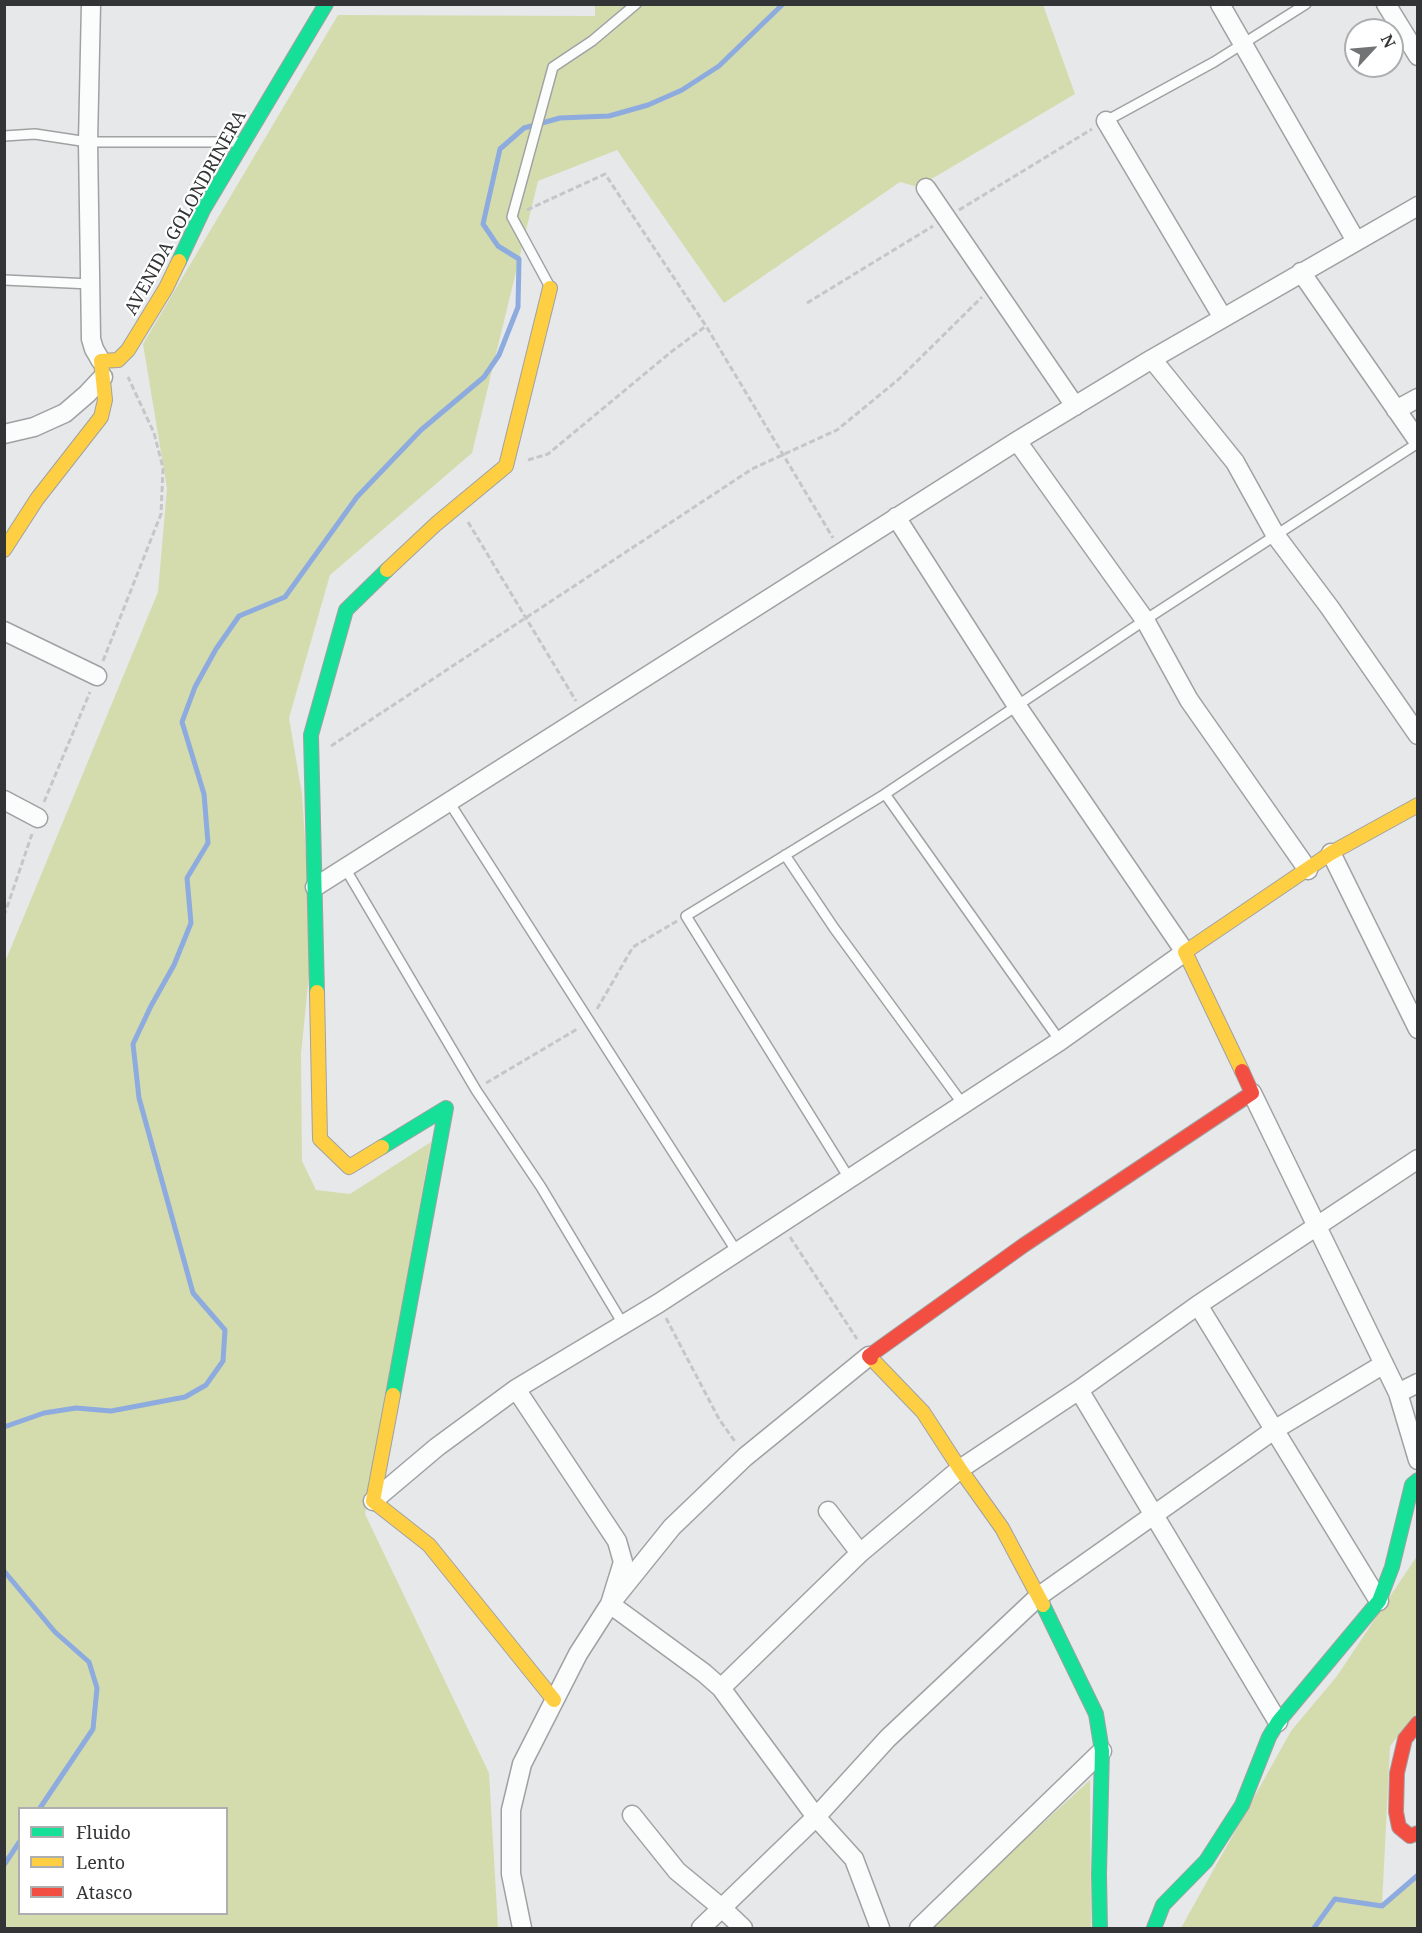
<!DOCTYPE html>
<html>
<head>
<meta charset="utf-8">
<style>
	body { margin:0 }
	#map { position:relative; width:1422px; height:1933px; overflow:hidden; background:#e6e8ea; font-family:"Noto Serif",serif }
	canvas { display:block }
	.frame { position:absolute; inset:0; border:6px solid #333436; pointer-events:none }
	.legend { position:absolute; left:18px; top:1807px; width:210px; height:108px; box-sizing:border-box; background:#fff; border:2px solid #adaeaf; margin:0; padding:8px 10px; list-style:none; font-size:18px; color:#333436 }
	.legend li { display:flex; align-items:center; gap:12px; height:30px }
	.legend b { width:30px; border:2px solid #adaeaf }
	.north { position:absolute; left:1344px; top:18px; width:60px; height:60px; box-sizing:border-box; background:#fff; border:2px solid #adaeaf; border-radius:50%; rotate:64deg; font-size:16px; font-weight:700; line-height:24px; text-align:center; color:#333436 }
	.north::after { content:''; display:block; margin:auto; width:21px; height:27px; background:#727375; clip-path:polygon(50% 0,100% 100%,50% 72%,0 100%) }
</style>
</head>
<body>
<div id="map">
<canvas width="1422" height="1933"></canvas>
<div class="frame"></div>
<ul class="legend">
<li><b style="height:8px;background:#16e098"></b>Fluido</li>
<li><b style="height:8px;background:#ffcf43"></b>Lento</li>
<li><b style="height:8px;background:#f24e42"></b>Atasco</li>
</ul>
<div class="north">N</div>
</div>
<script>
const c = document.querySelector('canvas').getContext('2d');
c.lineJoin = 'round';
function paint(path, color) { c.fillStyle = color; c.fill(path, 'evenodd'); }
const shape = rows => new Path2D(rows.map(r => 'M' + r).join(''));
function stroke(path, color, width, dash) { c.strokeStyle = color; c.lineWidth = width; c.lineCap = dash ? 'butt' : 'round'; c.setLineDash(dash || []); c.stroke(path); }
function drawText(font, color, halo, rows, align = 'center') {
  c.font = font + ' "Noto Serif",serif'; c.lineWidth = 4.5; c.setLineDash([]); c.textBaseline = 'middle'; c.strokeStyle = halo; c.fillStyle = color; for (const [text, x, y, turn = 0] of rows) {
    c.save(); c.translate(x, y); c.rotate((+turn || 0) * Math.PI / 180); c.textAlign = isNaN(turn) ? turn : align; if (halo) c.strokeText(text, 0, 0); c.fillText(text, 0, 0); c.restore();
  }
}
const green = shape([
	[595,4,1043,5,1075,94,918,187,900,182,724,303,617,150,538,181,472,453,330,575,289,718,302,794,312,945,301,1054,302,1161,316,1190,350,1194,431,1142,365,1514,489,1773,498,1928,5,1928,5,962,158,592,167,488,143,344,338,15,595,16],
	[20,1808,226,1808,226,1914,20,1914],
	[1417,1556,1417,1713,1390,1746,1382,1905,1417,1875,1417,1928,1181,1928,1291,1731,1337,1676],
	[1090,1780,1091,1928,928,1928]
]);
const stream = shape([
	[4,1427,44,1413,76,1408,111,1411,185,1397,206,1385,223,1361,225,1330,193,1293,139,1098,133,1044,151,1006,174,965,191,923,187,878,208,843,204,794,182,722,195,687,216,649,239,616,285,597,357,497,421,430,484,377,499,355,518,307,519,259,498,246,483,224,500,149,524,128,560,118,609,116,648,105,682,90,719,66,783,4],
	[4,1571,55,1632,89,1662,97,1688,93,1729,40,1808],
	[4,1865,20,1841],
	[1314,1928,1335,1899,1382,1906,1418,1875]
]);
const path = shape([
	[527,210,605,174,706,326,833,538],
	[959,210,1092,129],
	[807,303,933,226],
	[528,460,548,454,671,352,706,326],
	[468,522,576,701],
	[103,661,161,514,163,468,154,433,128,377],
	[331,746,752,469,837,430,899,379,982,297],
	[44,802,90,692],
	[4,916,32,834],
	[597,1009,633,947,677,921],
	[486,1083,579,1028],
	[790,1237,857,1339],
	[666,1318,719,1419,736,1443]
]);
const lane = shape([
	[1106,121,1214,62,1306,4],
	[4,136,35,134,88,142,240,142],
	[4,280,91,284],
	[550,287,512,217,553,67,592,41,636,4],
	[885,794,1060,1041],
	[449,802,737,1252],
	[785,855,834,928,962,1103],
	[345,868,476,1090,541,1187,623,1324],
	[849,1178,686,916,885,794,1145,620,1418,443]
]);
const street = shape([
	[91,4,88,142,91,339,94,349,101,361],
	[1220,4,1356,241],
	[1386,4,1418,56],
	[1106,121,1223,318],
	[926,188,1075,406],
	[1301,272,1418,441],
	[1152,359,1235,462,1276,536,1330,608,1418,735],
	[1396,410,1418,398],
	[4,434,34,427,65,413,87,394,103,377],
	[1017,441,1145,620,1189,700,1308,870],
	[4,631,97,676],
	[4,800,38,818],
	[1331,853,1418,1029],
	[315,887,1017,441,1152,359,1418,206],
	[1252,1093,1398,1393,1418,1460],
	[1198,1305,1379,1601],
	[516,1389,617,1541,623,1562,610,1604,704,1673,721,1688,816,1817,854,1859,880,1928],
	[1079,1390,1278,1722],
	[1398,1393,1418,1383],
	[373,1501,437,1447,516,1389,659,1303,737,1252,1060,1041,1185,952,1017,706,896,517],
	[828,1511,860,1553],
	[721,1688,860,1553,960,1469,1079,1390,1198,1305,1418,1159],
	[632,1815,677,1871,723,1909,743,1928],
	[522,1928,511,1874,511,1810,522,1764,578,1654,610,1604,672,1527,745,1457,869,1356],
	[701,1928,816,1817,888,1738,1039,1596,1274,1430,1384,1364],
	[919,1928,1102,1751]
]);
const fast = shape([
	[179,261,203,210,326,4],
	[317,992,311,735,346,610,387,570],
	[382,1147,446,1108,393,1395],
	[1043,1605,1096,1714,1102,1751,1099,1874,1100,1928],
	[1154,1928,1163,1905,1206,1861,1242,1805,1269,1737,1278,1722,1379,1601,1392,1567,1412,1485,1418,1480]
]);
const slow = shape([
	[4,550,37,499,101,417,105,400,101,361,118,360,128,350,166,288,179,261],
	[387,570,436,524,506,466,550,288],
	[317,992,320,1139,349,1167,382,1147],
	[1242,1071,1185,952,1331,853,1418,805],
	[871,1358,923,1412,960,1469,1002,1528,1043,1605],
	[393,1395,373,1501,429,1545,554,1700]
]);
const jam = shape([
	[871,1358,869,1356,1024,1245,1252,1093,1242,1071],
	[1418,1723,1405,1739,1397,1773,1396,1812,1399,1827,1410,1836,1418,1833]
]);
const streetNames = [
	["AVENIDA GOLONDRINERA",186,213,-61]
];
paint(green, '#d4dcae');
stroke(stream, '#8dabde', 5);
stroke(lane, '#a0a1a3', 12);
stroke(street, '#a0a1a3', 21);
stroke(fast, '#a0a1a3', 16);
stroke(slow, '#a0a1a3', 16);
stroke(jam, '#a0a1a3', 16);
stroke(path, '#c6c6c7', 3, [6, 3]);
stroke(lane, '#fbfcfc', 9);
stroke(street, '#fbfcfc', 18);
stroke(fast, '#16e098', 14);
stroke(slow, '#ffcf43', 14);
stroke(jam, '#f24e42', 14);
drawText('18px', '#333436', '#fff', streetNames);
</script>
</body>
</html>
